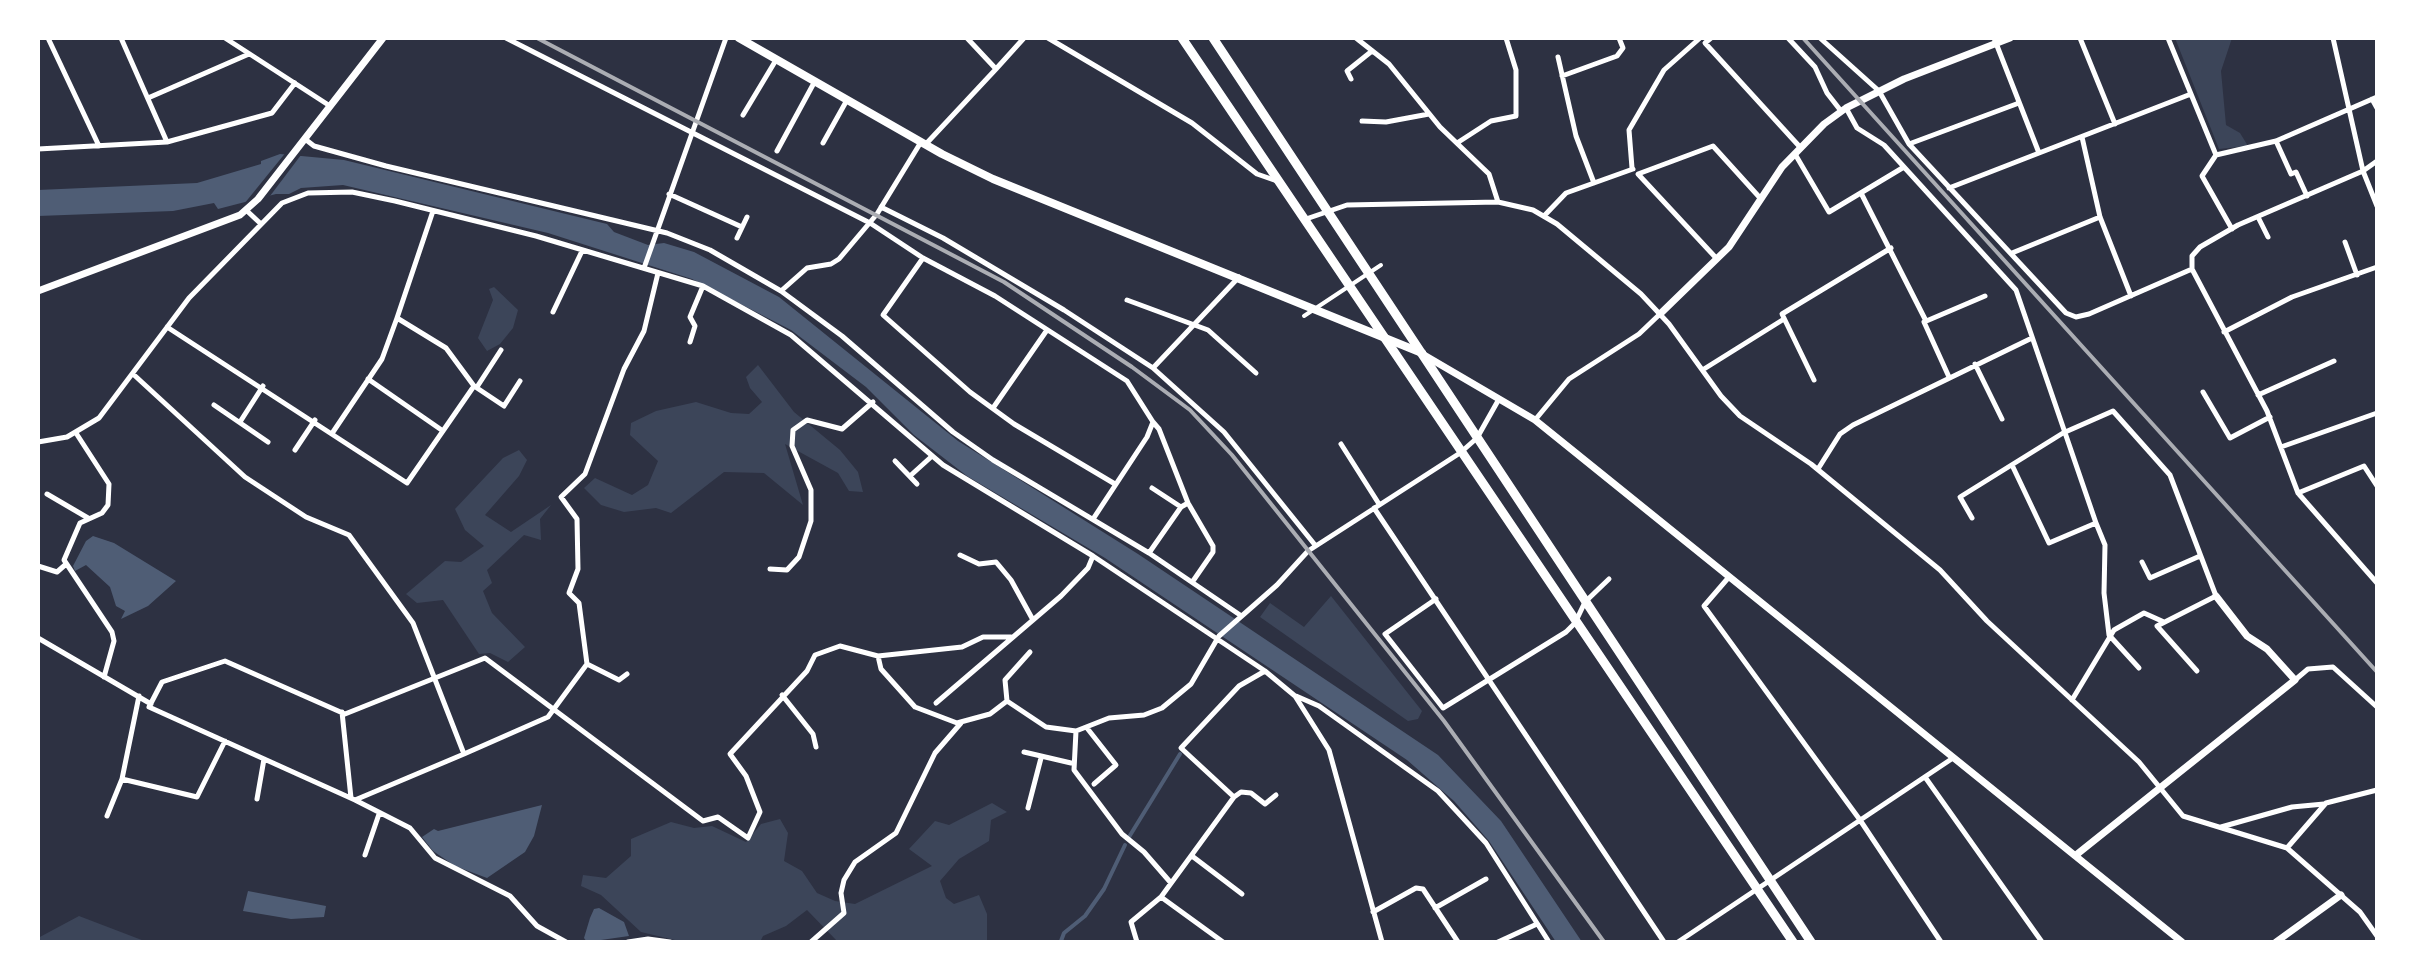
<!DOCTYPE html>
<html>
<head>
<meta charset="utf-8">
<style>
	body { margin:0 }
	#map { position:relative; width:2415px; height:980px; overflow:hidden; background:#2d3142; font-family:"Golos Text",sans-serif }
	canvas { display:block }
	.frame { position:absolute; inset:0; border:40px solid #fff; pointer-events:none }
</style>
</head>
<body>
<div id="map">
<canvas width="2415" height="980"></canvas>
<div class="frame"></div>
</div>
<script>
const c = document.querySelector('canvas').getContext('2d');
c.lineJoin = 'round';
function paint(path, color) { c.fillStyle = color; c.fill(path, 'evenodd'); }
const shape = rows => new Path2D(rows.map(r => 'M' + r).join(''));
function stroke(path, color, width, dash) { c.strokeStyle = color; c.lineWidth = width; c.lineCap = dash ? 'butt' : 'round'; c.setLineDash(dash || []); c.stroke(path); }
const green = shape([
	[2175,38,2232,38,2221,71,2226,125,2240,133,2248,146,2219,149],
	[494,287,518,310,513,328,500,344,487,351,478,338,493,300,489,289],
	[758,365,794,412,840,450,858,472,863,492,849,491,838,473,785,444,803,505,764,473,724,472,671,513,656,508,624,512,601,505,584,488,595,478,632,495,648,485,658,461,630,435,631,423,656,411,696,402,731,413,749,414,762,402,750,388,746,377],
	[519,450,527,460,519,476,485,515,511,532,551,505,540,519,541,540,524,535,487,570,492,583,483,591,492,613,525,647,508,662,490,653,479,654,443,600,417,603,406,594,445,561,461,562,484,546,465,530,455,509,503,458],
	[1331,596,1422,711,1418,719,1408,721,1260,617,1270,603,1304,627],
	[992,803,1007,812,991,820,989,841,959,859,940,881,946,898,954,904,979,895,987,914,987,942,838,942,807,910,786,926,763,936,760,942,683,942,641,932,601,895,581,886,583,875,606,878,631,856,631,839,671,822,694,828,712,826,746,842,761,824,780,819,788,833,784,861,802,871,817,893,835,901,855,904,932,866,909,849,935,821,949,825],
	[79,916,147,942,38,942,38,938]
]);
const water = shape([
	[280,154,344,160,607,224,614,232,648,245,664,243,694,252,779,297,958,441,1138,554,1438,755,1501,821,1582,942,1556,942,1489,841,1454,801,1407,760,1105,558,967,476,914,435,866,387,791,330,692,279,548,233,343,185,301,188,289,194,276,194,218,209,214,203,173,211,38,216,38,190,197,183,261,164,261,161],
	[93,536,114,543,176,581,148,606,121,619,125,611,116,606,110,587,86,565,75,571,73,566,86,541],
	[542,805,534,836,525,852,487,878,455,866,433,851,422,837,434,829,438,831],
	[248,891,326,906,324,917,291,919,243,911],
	[599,908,624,922,629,936,587,942,584,938,590,918,594,909]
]);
const pier = shape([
	[287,151,304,151,267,200,244,204]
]);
const stream = shape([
	[1129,837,1180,754],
	[1061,941,1064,933,1085,916,1104,889,1125,845]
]);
const pedestrian = shape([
	[1304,316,1381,265]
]);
const minor = shape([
	[48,38,99,146],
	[121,38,167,142],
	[225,38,330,106],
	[506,38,870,223,923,258,995,296,1127,381,1153,422,1147,437,1093,519],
	[1048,38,1192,123,1257,174,1277,181],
	[1356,38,1389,64,1440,127,1489,174,1498,202],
	[1711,38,1705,43,1799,146],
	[1788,38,1815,67,1827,93,1841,111],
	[1820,38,1879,91,1909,144,2066,313,2076,317,2089,314,2192,269],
	[1994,38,2039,153],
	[2080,38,2115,124],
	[2168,38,2216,155,2276,141,2377,97],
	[2333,38,2363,171,2377,206],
	[1558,57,1576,136,1594,183],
	[996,69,1024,38],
	[1562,76,1617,56,1623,48,1619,38],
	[1351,79,1347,71,1372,51],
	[148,98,249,54],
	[2372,99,2377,108],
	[1846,108,1857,128,1884,145,2016,290,2096,523,2049,543,2012,465],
	[743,115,776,60],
	[1362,121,1386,122,1429,114],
	[2082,137,2100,217,2131,296],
	[305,139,314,146,386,166,667,233,710,250,781,291,842,336,953,432,993,460,1149,553,1240,615],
	[2276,141,2291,174,2296,172,2307,196],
	[823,143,847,100],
	[1457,143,1491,121,1516,116,1516,70,1506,38],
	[1909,144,2019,103],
	[925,145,996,69,967,38],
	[38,149,167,142,272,113,295,83],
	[777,151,815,81],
	[1795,154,1829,212,1904,167],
	[2216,155,2202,176,2232,229],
	[2377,161,2363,171,2238,225,2200,247,2192,256,2192,269,2267,411,2298,493,2377,583],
	[1632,168,1629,130,1664,70,1700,38],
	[1949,188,2191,94],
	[1861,193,1926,321],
	[669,194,742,227],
	[881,207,943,238,1064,310,1153,368,1239,277],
	[246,210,261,224],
	[1544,216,1566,193,1633,169],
	[2258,217,2268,237],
	[1306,219,1347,205,1498,202,1533,210,1557,224,1641,294,1669,324,1721,396,1740,416,1811,464,1940,570,1987,621,2139,762,2183,816,2287,848,2360,912,2377,936],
	[737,238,747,217],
	[2345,242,2357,275],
	[2012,253,2100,217],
	[923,258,883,315,970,392,1014,424,1115,484],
	[1717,259,1638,174,1713,146,1761,199],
	[644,268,726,38],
	[781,291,807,268,831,264,839,259,877,214,921,142],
	[1127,300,1208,330,1256,373],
	[553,312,582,251],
	[167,327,407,483,474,386,446,348,397,318,433,211],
	[2224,332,2292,297,2377,267],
	[690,342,695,326,690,317,703,286],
	[1975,364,2002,419],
	[1153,368,1224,432,1315,545],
	[1704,369,1784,319],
	[133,374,245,477,306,517,349,535,413,623,464,754,548,717,587,664,579,603,569,593,578,569,577,519,561,497,585,474,624,369,644,331,658,273],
	[1949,377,1924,322,1985,296],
	[368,379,443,431],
	[1814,380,1782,314,1891,248],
	[474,386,504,406,520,381],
	[477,387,501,350],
	[2203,392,2230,438,2270,417],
	[2258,395,2334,361],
	[214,405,268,442],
	[993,408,1047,330],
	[1535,420,1569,379,1639,334,1660,314],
	[240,422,263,386],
	[1153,422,1159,429,1188,503,1213,546,1213,552,1193,581],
	[333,432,382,359,397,318],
	[76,433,109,484,108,505,102,513,80,523,64,560,112,632,114,641,104,677],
	[38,442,67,437,99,418,189,298,282,203,308,193,352,192,395,201,536,236,703,286,791,335,943,465,1093,556,1265,671,1295,696,1329,750,1382,942],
	[1341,444,1379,504],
	[2281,447,2377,413],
	[295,450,315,420],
	[895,461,917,484],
	[1818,469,1840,434,1853,425,2032,338],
	[910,476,931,457],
	[1152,488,1181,507],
	[2298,493,2364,466,2377,486],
	[47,494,88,518],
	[1374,508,1664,942],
	[1972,518,1960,497,2063,433,2113,411,2170,475,2216,596,2157,626,2197,671],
	[2096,523,2105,545,2104,593,2109,635,2139,668],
	[1149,553,1181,507,1188,503],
	[960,555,979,564,996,562,1011,580,1033,620,1061,596,1088,568,1093,556],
	[2142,562,2150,578,2200,556],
	[38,566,57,572,65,565],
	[770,569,787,570,799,557,811,521,811,490,792,446,793,430,807,420,842,429,873,402],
	[1729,577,1704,606,1860,820,1941,942],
	[1436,599,1385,634,1443,708,1566,632,1575,623,1585,602,1609,579],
	[38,638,151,704],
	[878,656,881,669,915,707,957,723,990,714,1007,701,1046,727,1076,731,1109,718,1144,715,1162,708,1191,684,1219,636,1277,585,1308,551,1460,453,1477,438,1499,399],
	[587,664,619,680,627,674],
	[2295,680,2308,669,2333,667,2377,707],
	[782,695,813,734,816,747],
	[1296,696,1319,706,1438,791,1486,843,1549,942],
	[2072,700,2114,630,2144,613,2164,622],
	[1007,701,1005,680,1030,652],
	[936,703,1033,620],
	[342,712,351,798],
	[1087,728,1116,765,1094,784],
	[1076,731,1074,770,1122,834,1144,852,1171,883],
	[1024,752,1071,763],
	[464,754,355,800,149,707,162,682,225,661,345,714,485,658,703,821,718,817,748,838,760,812,746,776,730,754,807,671,815,655,840,646,878,656,962,647,983,637,1011,637],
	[1925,777,2042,942],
	[122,779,197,797,225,741],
	[1234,797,1241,792,1251,793,1265,804,1276,795],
	[257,799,264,759],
	[355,800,410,828,435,858,510,896,537,926,566,942],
	[1028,808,1041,758],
	[107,816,122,779,139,696],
	[2221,827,2292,807,2324,804],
	[2287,848,2326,803,2377,790],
	[365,855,379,814],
	[1192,856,1242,894],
	[1161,897,1223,942],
	[1435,908,1486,879],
	[1373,912,1416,888,1423,889,1458,942],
	[628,942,648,939,670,942],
	[811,942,844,913,841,893,844,880,855,862,896,833,935,753,961,723],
	[1137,942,1131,922,1161,897,1234,797,1181,748,1239,686,1265,671],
	[1498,942,1537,924],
	[1678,942,1953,758]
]);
const tertiary = shape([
	[1660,314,1729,247,1782,167,1824,124,1846,108,1904,79,2010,38],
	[2276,942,2341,895]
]);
const secondary = shape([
	[38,291,240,215,258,199,383,38],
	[1424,355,1535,420,2182,942],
	[2076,855,2295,680,2267,649,2247,636,2216,596]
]);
const primary = shape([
	[739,38,942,154,993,179,1422,353]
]);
const trunk = shape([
	[1182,38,1793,942],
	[1213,38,1811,942]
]);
const rail = shape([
	[537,38,1004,282,1132,367,1190,410,1232,455,1444,721,1604,942],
	[1803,38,2377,672]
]);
paint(green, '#3c4559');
paint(water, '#4f5d75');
paint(pier, '#2d3142');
stroke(stream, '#4f5d75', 4);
stroke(pedestrian, '#fff', 4);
stroke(minor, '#fff', 5);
stroke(tertiary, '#fff', 7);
stroke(secondary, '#fff', 7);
stroke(primary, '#fff', 8);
stroke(trunk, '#fff', 9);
stroke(rail, '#abadb3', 4);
</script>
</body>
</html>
